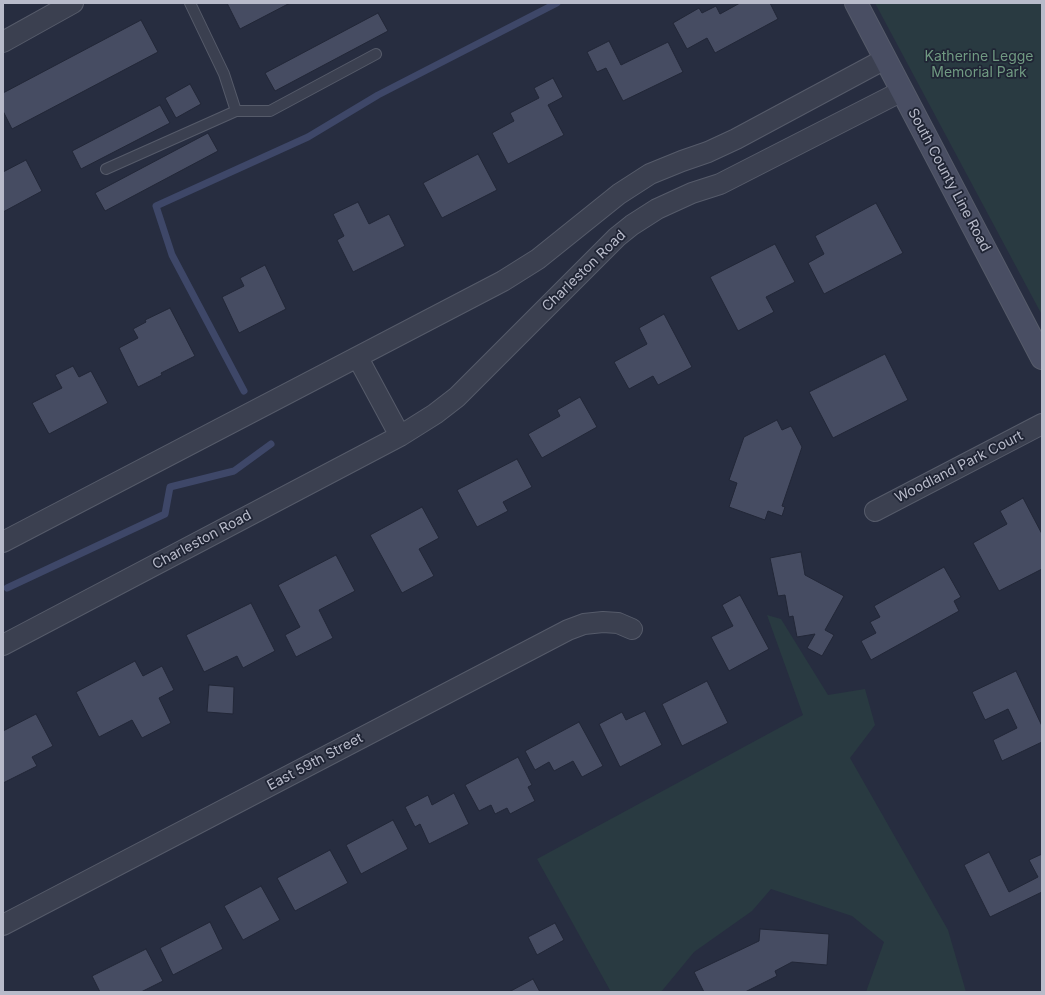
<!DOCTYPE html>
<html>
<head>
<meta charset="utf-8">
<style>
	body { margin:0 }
	#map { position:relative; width:1045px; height:995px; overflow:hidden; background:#272d40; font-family:Inter,sans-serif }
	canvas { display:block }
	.frame { position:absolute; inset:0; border:4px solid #b8bbca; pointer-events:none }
</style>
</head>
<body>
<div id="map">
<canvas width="1045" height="995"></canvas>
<div class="frame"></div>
</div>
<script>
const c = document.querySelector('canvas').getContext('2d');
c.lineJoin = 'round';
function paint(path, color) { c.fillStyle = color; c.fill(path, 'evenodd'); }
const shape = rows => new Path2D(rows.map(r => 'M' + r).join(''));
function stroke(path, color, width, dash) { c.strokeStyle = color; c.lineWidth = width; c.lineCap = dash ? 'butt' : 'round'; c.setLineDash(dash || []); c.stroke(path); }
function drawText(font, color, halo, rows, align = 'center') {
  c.font = font + ' Inter,sans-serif'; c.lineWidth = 3.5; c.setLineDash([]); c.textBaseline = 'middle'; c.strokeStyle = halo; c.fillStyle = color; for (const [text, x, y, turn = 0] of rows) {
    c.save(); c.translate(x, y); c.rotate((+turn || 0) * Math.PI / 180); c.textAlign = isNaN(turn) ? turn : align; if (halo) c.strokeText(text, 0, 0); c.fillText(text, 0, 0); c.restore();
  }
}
const green = shape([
	[875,3,1042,3,1042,315],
	[767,615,781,619,828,695,865,689,875,725,850,758,948,930,966,992,866,992,884,942,852,916,771,889,752,911,694,952,661,992,611,992,537,859,803,715]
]);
const stream = shape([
	[244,391,172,255,156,206,308,137,378,95,557,3],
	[7,588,165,514,170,487,234,471,271,444]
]);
const building = shape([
	[227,3,290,3,240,29,227,3],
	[740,3,770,3,778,19,715,53,707,38,687,49,673,23,699,8,702,13,716,6,720,14,740,3],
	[378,13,388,31,275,91,265,73,378,13],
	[141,20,158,52,12,129,3,111,3,93,141,20],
	[609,41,621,65,668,42,683,72,623,101,606,68,597,72,587,52,609,41],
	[553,78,563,97,548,105,564,135,508,164,492,133,514,121,510,113,539,98,534,88,553,78],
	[190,84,201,104,176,118,165,98,190,84],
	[160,105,170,123,81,169,72,151,160,105],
	[208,133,218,151,105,211,95,193,208,133],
	[478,154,497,190,442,218,423,183,478,154],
	[26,160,42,191,3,212,3,172,26,160],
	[358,202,369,224,389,214,405,246,353,272,337,240,344,236,333,214,358,202],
	[876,203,903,253,824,294,808,263,824,254,815,236,876,203],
	[775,244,795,282,766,297,774,312,738,331,710,277,775,244],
	[265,265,286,309,239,333,222,297,244,286,240,278,265,265],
	[170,308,195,356,161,373,162,375,138,387,119,348,138,338,133,329,146,322,145,320,170,308],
	[664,314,692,367,658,385,653,376,629,389,614,362,647,344,639,328,664,314],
	[885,354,908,400,833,438,809,392,885,354],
	[73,366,79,377,91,371,108,403,49,434,32,403,62,388,55,375,73,366],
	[580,397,597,427,542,458,528,434,560,416,557,410,580,397],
	[777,420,782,430,791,426,802,447,782,506,785,507,782,516,768,511,765,520,729,507,737,483,729,480,744,437,777,420],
	[517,459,532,487,503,502,508,511,477,527,457,490,517,459],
	[1023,498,1042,534,1042,569,999,591,973,543,1007,524,1000,511,1023,498],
	[422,507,439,538,419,549,434,576,402,593,370,535,422,507],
	[801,552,805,575,844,596,825,630,834,635,822,656,807,648,815,634,797,637,793,616,789,617,785,595,778,596,770,558,801,552],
	[336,555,355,591,319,610,333,638,296,657,285,635,300,627,278,585,336,555],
	[944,567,961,597,954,601,959,611,871,660,861,641,876,633,870,622,880,617,874,606,944,567],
	[740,595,769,649,729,671,711,637,733,626,722,605,740,595],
	[251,603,275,651,243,668,237,656,204,672,186,635,251,603],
	[135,661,143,676,162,666,174,690,159,698,171,723,142,738,132,720,99,737,76,692,135,661],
	[1016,671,1042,726,1042,742,1002,761,993,740,1017,728,1008,709,985,720,972,692,1016,671],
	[707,681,728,723,682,746,662,704,707,681],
	[209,685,234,687,233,714,207,712,209,685],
	[645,711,662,745,620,767,599,724,622,712,626,720,645,711],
	[36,714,53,746,32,757,37,766,3,783,3,731,36,714],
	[579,722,603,766,582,777,573,761,554,771,549,762,535,770,525,751,579,722],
	[518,757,532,785,528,787,535,801,510,814,507,808,495,814,491,805,479,811,465,785,518,757],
	[454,793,469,824,429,844,420,824,415,827,405,807,428,795,432,805,454,793],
	[393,820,408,849,361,874,346,845,393,820],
	[330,850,348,883,295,911,277,878,330,850],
	[989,852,1009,892,1038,877,1029,860,1042,854,1042,892,990,917,964,865,989,852],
	[261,886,280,920,243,940,224,906,261,886],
	[210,922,223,949,173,975,160,948,210,922],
	[555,923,564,940,537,955,528,937,555,923],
	[760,929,829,934,827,965,792,962,775,971,777,976,745,992,704,992,694,972,759,941,760,929],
	[146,949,163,981,141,992,100,992,92,976,146,949],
	[533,979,540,992,509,992,533,979]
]);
const lane = shape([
	[236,111,270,111,376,54],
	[106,169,236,111,224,74,190,3]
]);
const street = shape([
	[3,42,73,3],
	[358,358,400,436],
	[875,511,1042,424],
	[3,542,503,281,538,259,619,194,650,174,682,161,708,152,736,139,885,59],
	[3,645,400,436,435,414,457,397,617,237,632,225,657,209,692,193,720,184,902,91],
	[3,925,568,630,584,624,603,622,618,623,632,629]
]);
const secondary = shape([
	[856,3,1042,358]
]);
const parkNames = [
	["Katherine Legge",979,57],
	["Memorial Park",979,73]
];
const streetNames = [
	["South County Line Road",949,180,62],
	["Charleston Road",584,271,-44],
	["Woodland Park Court",959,467,-27],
	["Charleston Road",202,540,-28],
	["East 59th Street",315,762,-28]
];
paint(green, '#293a41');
stroke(stream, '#3e4768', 7);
paint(building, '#464c62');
stroke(building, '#222737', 1);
stroke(lane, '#565b6a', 12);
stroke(street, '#565b6a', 22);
stroke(secondary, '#565b6a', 24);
stroke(lane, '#3b4050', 10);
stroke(street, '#3b4050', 20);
stroke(secondary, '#494e63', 22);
drawText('14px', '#709a82', '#202535', parkNames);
drawText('14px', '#b8bbca', '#202535', streetNames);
</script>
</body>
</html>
